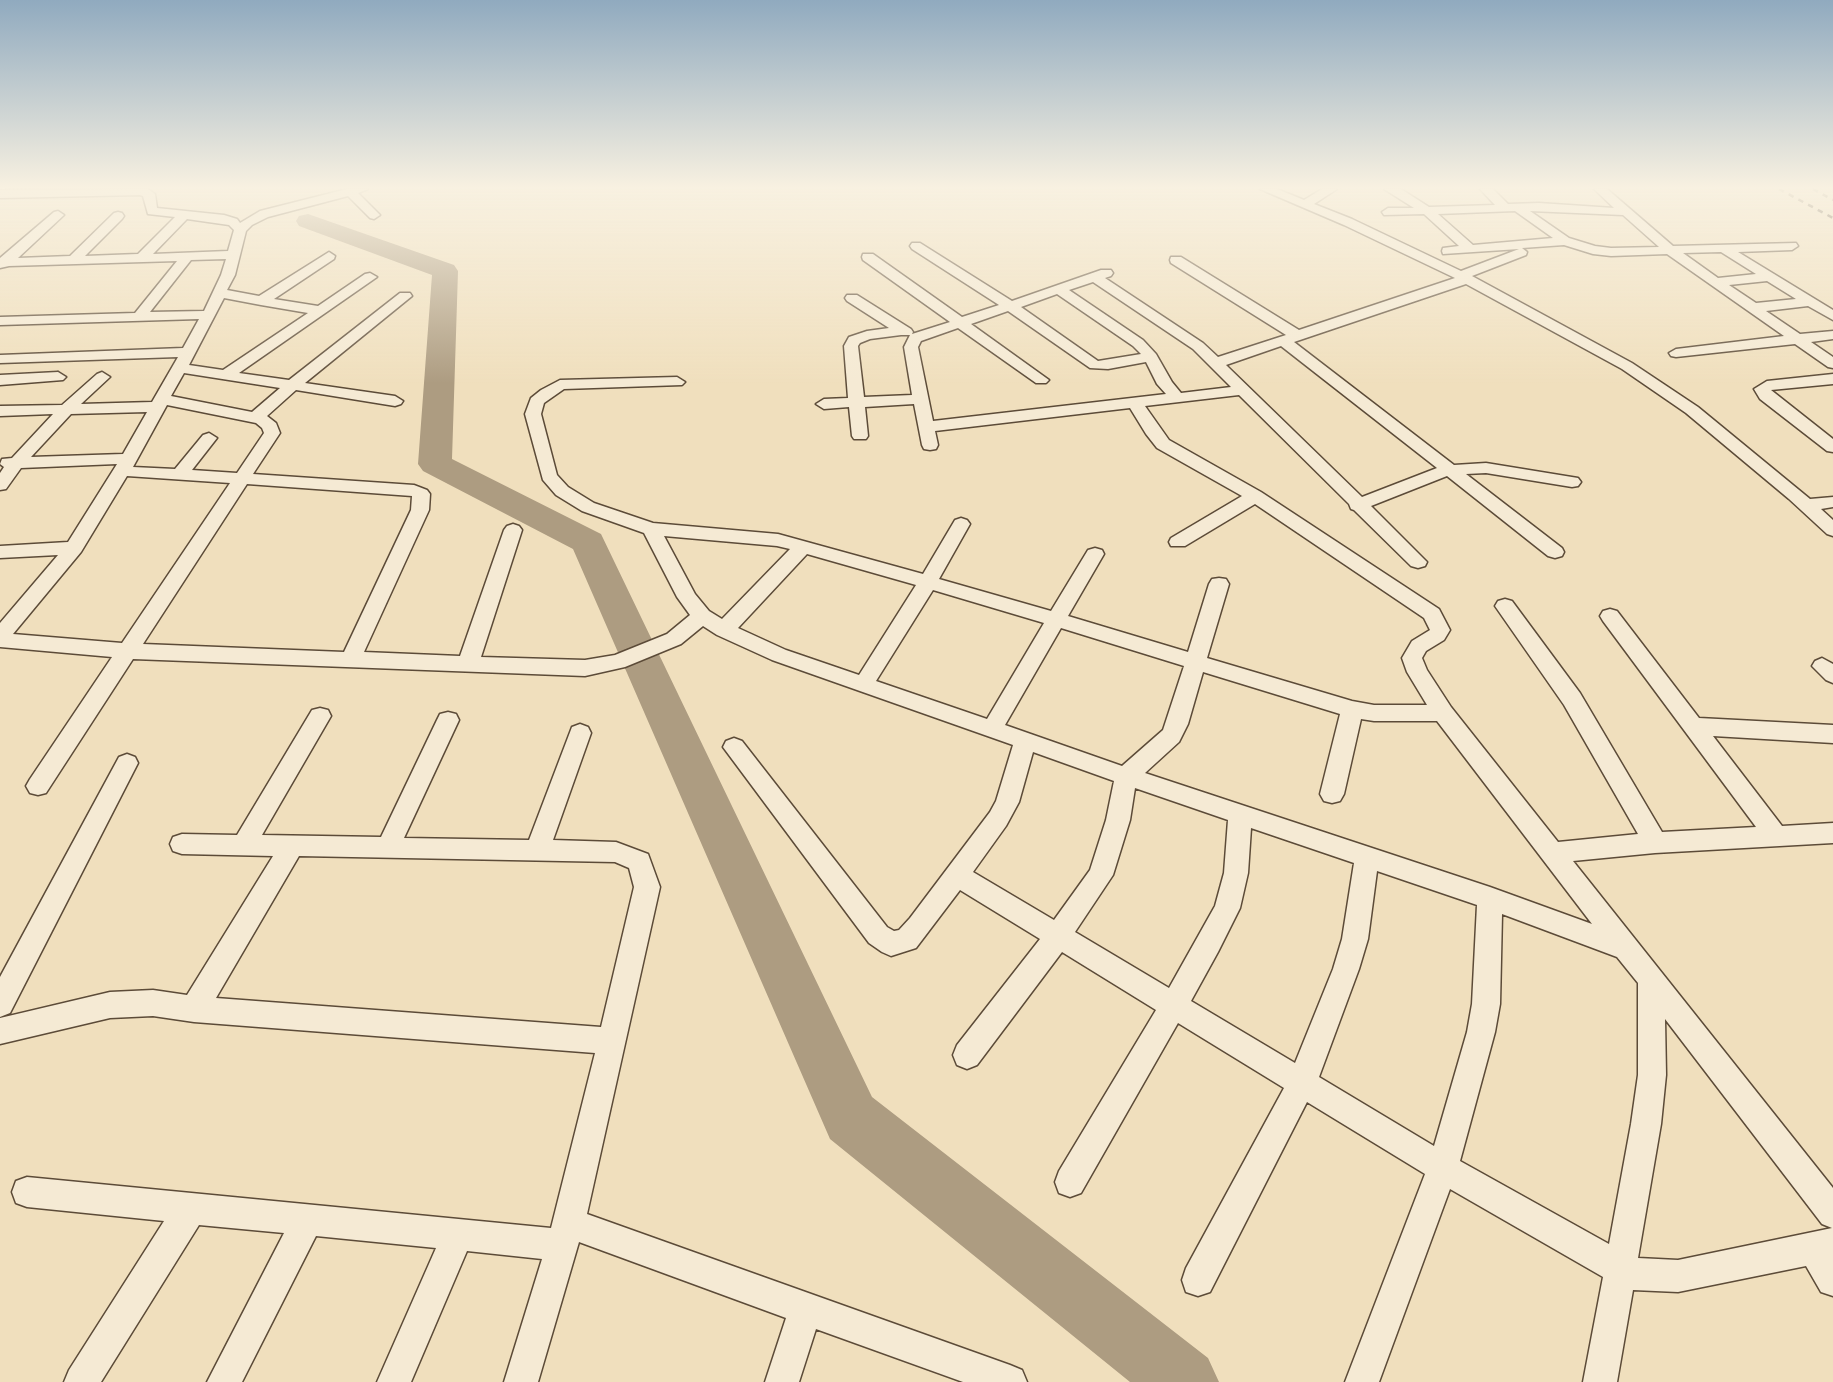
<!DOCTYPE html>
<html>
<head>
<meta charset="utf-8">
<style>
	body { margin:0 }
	canvas { display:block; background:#f0dfbd }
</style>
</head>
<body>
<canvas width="1833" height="1382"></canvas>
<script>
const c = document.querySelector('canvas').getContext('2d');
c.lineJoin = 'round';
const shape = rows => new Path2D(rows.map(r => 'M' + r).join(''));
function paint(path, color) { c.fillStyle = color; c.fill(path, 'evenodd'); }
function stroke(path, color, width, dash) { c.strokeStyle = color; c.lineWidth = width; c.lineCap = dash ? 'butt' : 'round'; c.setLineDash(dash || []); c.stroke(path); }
const river = shape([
	[308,214,454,265,458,271,452,459,601,534,872,1097,1208,1358,1219,1382,1130,1382,830,1139,573,549,423,471,418,464,432,275,299,226,296,221,299,216,308,214]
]);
const street = shape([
	[148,189,155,194,157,208,224,215,237,219,240,223,260,211,347,189,368,189,358,193,380,215,374,219,370,218,348,196,268,217,252,225,246,231,235,275,227,290,259,296,329,252,335,256,334,259,274,299,318,306,365,274,370,273,377,277,239,373,289,380,400,293,410,293,412,296,305,383,395,396,403,401,401,404,395,406,296,390,267,416,276,423,280,433,253,474,414,485,427,490,430,494,429,510,364,652,460,656,504,530,507,526,513,524,519,526,522,530,481,657,585,660,615,655,667,634,690,615,677,597,644,533,582,511,556,495,543,480,525,414,531,398,541,390,560,380,677,377,685,382,682,385,564,389,544,403,541,414,557,475,568,487,594,503,653,523,778,534,923,574,955,520,961,518,967,520,970,524,939,579,1051,611,1088,550,1095,548,1102,550,1104,554,1068,616,1188,652,1209,584,1212,579,1219,578,1226,579,1229,584,1207,658,1352,701,1374,705,1427,705,1407,672,1402,658,1412,641,1430,630,1424,618,1255,504,1185,546,1171,546,1169,542,1171,538,1242,496,1157,448,1146,434,1130,408,935,431,938,445,936,449,930,450,924,449,922,445,914,404,865,407,868,436,866,439,854,439,852,436,849,407,824,409,816,404,824,399,848,398,844,346,849,337,867,331,889,328,847,301,845,298,847,295,857,295,911,329,913,332,912,334,950,322,863,260,862,257,863,254,873,254,962,317,999,305,912,249,910,246,912,243,920,243,1012,301,1101,270,1111,270,1113,273,1111,276,1105,278,1203,343,1218,357,1286,335,1171,263,1170,260,1171,257,1181,257,1299,330,1455,278,1344,225,1260,189,1277,189,1304,200,1322,189,1337,189,1314,204,1352,219,1461,271,1519,249,1443,254,1442,251,1443,248,1459,246,1424,214,1384,215,1382,212,1388,208,1414,208,1384,189,1401,189,1429,207,1495,205,1480,189,1493,189,1508,204,1539,203,1614,208,1594,189,1607,189,1673,246,1796,243,1798,246,1792,250,1738,252,1833,310,1833,320,1808,306,1766,311,1800,334,1833,331,1833,339,1811,342,1833,357,1833,368,1828,367,1795,344,1676,357,1671,356,1669,353,1676,349,1784,336,1667,254,1611,256,1593,254,1564,245,1522,248,1527,252,1526,255,1472,276,1632,363,1698,407,1810,499,1833,497,1833,507,1821,509,1833,520,1833,536,1827,534,1789,499,1686,413,1622,369,1466,284,1294,342,1454,465,1486,463,1578,478,1581,482,1578,486,1572,487,1486,473,1466,474,1562,548,1564,552,1562,556,1555,558,1548,556,1447,476,1371,506,1427,562,1425,566,1418,568,1411,566,1354,510,1351,509,1349,504,1239,395,1145,406,1169,440,1261,492,1439,609,1450,630,1444,640,1426,651,1422,658,1427,670,1451,707,1558,842,1638,834,1564,705,1495,606,1498,601,1505,599,1512,601,1580,693,1662,832,1756,827,1603,621,1600,616,1603,611,1610,609,1617,611,1699,718,1833,725,1833,743,1713,736,1782,826,1833,823,1833,843,1655,853,1573,861,1833,1188,1833,1296,1821,1292,1806,1266,1678,1292,1633,1290,1617,1382,1583,1382,1603,1277,1450,1189,1379,1382,1345,1382,1425,1174,1307,1102,1210,1292,1198,1296,1186,1292,1182,1280,1186,1268,1284,1088,1178,1023,1081,1193,1070,1197,1059,1193,1055,1182,1059,1171,1156,1010,1062,952,977,1065,967,1069,957,1065,953,1055,957,1045,1040,939,960,890,916,948,891,956,882,952,869,943,723,747,726,741,734,738,742,741,887,927,894,931,899,930,910,918,990,812,996,801,1013,745,772,660,717,635,703,626,681,644,625,667,585,676,133,659,46,793,38,795,30,793,26,786,30,779,112,657,0,647,0,623,58,555,0,558,0,546,68,542,117,464,21,468,6,489,0,490,0,473,4,467,0,464,2,459,12,458,53,414,0,416,0,406,62,405,97,374,102,372,110,377,81,404,152,402,178,357,0,363,0,355,183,348,199,319,0,325,0,317,135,313,177,261,9,266,0,268,0,258,54,212,58,211,64,215,18,258,70,256,114,213,118,212,122,213,124,216,122,219,85,256,138,254,175,217,148,214,143,196,140,195,0,198,0,190,148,189],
	[1515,211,1553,238,1473,245,1438,214,1515,211],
	[1530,211,1623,215,1659,247,1611,248,1595,246,1569,238,1530,211],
	[187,219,229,225,234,230,228,251,153,254,187,219],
	[1721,252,1756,274,1718,278,1683,253,1721,252],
	[226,259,221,275,204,311,150,312,191,260,226,259],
	[1767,281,1796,299,1756,303,1729,285,1767,281],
	[1093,282,1193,349,1231,387,1181,393,1172,382,1156,354,1143,340,1069,290,1093,282],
	[1057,294,1133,346,1141,354,1098,361,1021,307,1057,294],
	[224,298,261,305,308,313,223,370,189,365,224,298],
	[1008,311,1090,368,1108,369,1146,362,1157,384,1166,394,933,421,918,347,921,341,958,328,1036,383,1046,383,1049,380,971,324,1008,311],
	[901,335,910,335,904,347,912,395,864,397,858,346,860,343,870,339,901,335],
	[1281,346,1437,468,1362,497,1226,365,1281,346],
	[184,373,280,388,252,412,171,396,184,373],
	[167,405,256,423,262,428,264,433,237,473,192,470,217,438,209,433,203,435,175,469,133,467,167,405],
	[147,412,123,454,31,457,71,414,147,412],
	[127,476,230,483,122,643,13,634,81,552,127,476],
	[247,484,412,496,411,510,344,652,143,644,247,484],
	[664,536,777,546,790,549,722,619,709,611,695,594,664,536],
	[807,554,916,585,859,675,786,650,738,628,807,554],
	[933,590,1044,623,987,719,876,681,933,590],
	[1061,628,1184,666,1163,730,1122,766,1005,725,1061,628],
	[1203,672,1340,714,1320,794,1324,801,1332,803,1340,801,1344,794,1361,719,1374,721,1437,721,1592,924,1490,887,1145,773,1179,742,1188,724,1203,672],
	[1033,752,1114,781,1106,820,1090,870,1054,920,973,872,1006,826,1019,802,1033,752],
	[1135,788,1228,820,1224,873,1215,906,1169,988,1075,932,1113,875,1130,820,1135,788],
	[1251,828,1354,863,1342,939,1333,969,1295,1063,1191,1001,1218,952,1240,908,1248,873,1251,828],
	[1377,871,1477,905,1472,1004,1467,1032,1434,1146,1319,1077,1359,969,1368,939,1377,871],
	[1502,914,1617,957,1638,983,1638,1075,1631,1124,1609,1244,1460,1161,1495,1032,1500,1004,1502,914],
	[1665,1019,1822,1224,1832,1228,1678,1260,1638,1258,1661,1124,1666,1075,1665,1019],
	[58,372,66,377,63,380,0,385,0,375,58,372],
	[1833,374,1833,384,1771,390,1833,439,1833,452,1827,451,1760,399,1754,389,1767,381,1833,374],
	[1822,658,1833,664,1833,683,1826,680,1812,666,1815,661,1822,658],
	[320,708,328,710,331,716,262,835,381,837,437,720,440,714,448,712,456,714,459,720,404,838,529,840,572,727,580,724,588,727,591,733,553,840,616,842,648,854,660,887,587,1214,1010,1365,1022,1370,1027,1382,963,1382,816,1329,799,1382,765,1382,786,1318,579,1242,538,1382,504,1382,542,1259,467,1251,411,1382,377,1382,436,1248,316,1236,242,1382,207,1382,284,1233,199,1225,101,1382,64,1382,69,1370,164,1221,27,1207,16,1203,12,1192,16,1181,27,1177,551,1228,595,1053,194,1022,153,1016,110,1018,0,1044,0,1018,110,992,153,990,187,995,273,856,182,854,173,851,170,844,173,837,182,834,237,835,312,710,320,708],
	[299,856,615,862,629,868,634,887,601,1027,216,998,299,856],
	[127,754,135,757,138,763,10,1013,0,1017,0,977,119,757,127,754]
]);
const rail = shape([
	[1779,189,1833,218],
	[1813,189,1833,200]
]);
paint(river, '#ad9c81');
stroke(street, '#5c4b38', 3);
paint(street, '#f5ead4');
stroke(rail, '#2b1a0c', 2.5, [5.5, 5.5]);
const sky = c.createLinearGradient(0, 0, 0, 383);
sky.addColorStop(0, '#90aabf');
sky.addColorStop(0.49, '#f8f1e1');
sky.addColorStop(1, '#f8f1e100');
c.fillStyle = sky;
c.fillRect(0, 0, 1833, 383);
</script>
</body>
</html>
